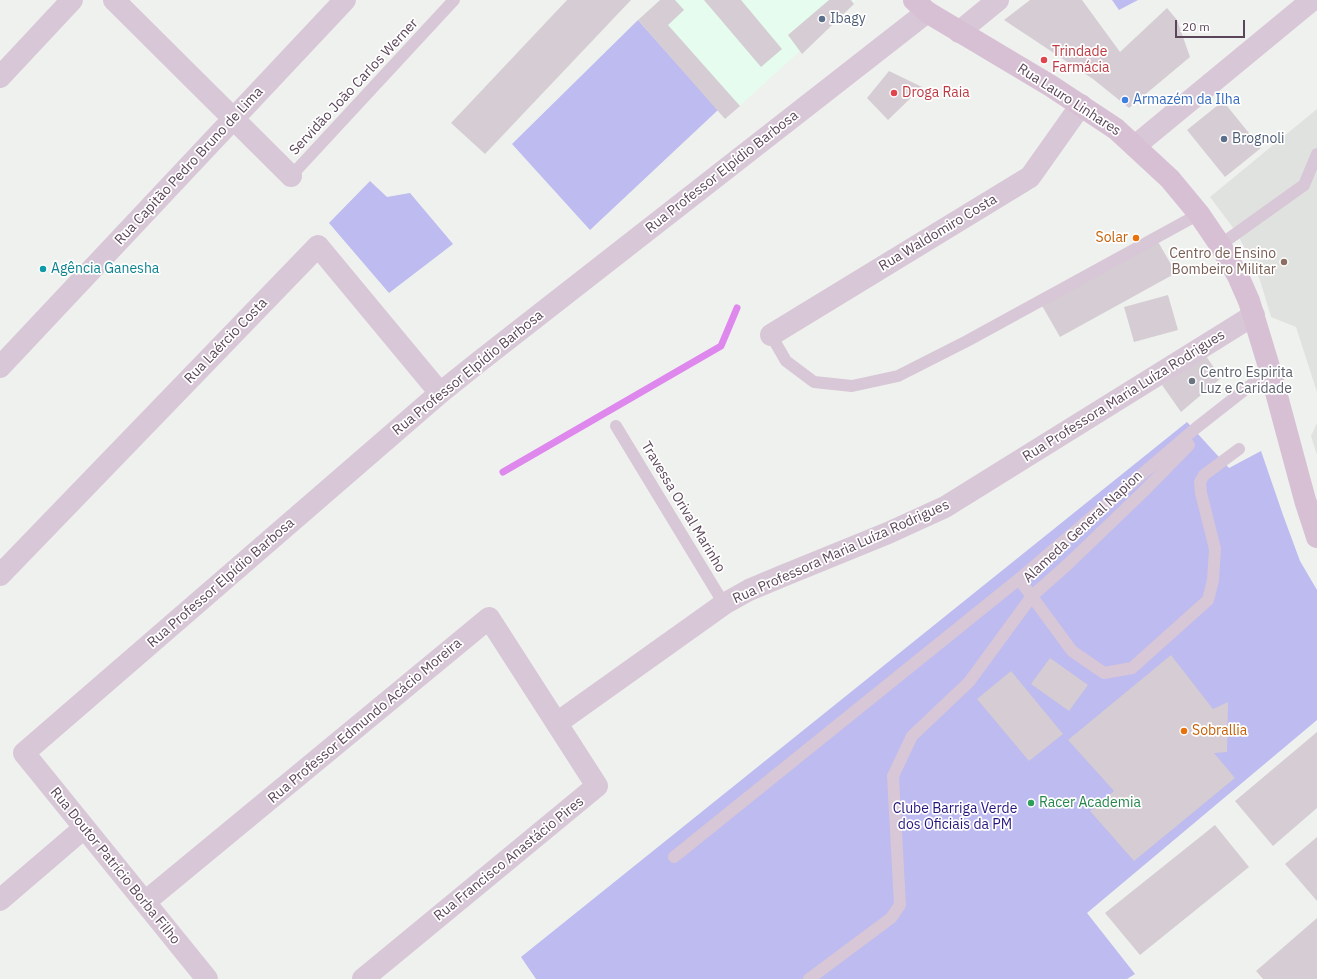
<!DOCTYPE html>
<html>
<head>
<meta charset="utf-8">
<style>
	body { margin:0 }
	#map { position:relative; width:1317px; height:979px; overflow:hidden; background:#eff1ee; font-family:"IBM Plex Sans",sans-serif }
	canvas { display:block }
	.scale { position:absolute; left:1175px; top:20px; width:70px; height:18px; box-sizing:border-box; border:2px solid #5b4659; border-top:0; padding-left:5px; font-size:12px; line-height:14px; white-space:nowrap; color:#5b4659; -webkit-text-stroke:3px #fff; paint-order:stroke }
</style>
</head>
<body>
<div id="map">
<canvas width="1317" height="979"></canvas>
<div class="scale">20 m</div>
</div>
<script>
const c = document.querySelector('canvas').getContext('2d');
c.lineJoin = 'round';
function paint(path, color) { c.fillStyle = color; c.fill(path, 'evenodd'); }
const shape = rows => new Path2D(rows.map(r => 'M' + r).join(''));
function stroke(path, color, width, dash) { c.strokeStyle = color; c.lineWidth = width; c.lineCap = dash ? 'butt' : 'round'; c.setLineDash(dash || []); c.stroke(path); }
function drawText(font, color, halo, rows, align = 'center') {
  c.font = font + ' "IBM Plex Sans",sans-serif'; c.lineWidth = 3.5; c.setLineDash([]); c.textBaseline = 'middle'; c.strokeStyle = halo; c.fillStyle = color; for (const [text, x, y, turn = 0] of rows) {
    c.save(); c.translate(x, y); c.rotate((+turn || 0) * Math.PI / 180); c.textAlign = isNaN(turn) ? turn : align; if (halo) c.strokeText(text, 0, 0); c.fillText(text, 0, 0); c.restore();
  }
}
const commercial = shape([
	[660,0,856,0,725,119,638,20]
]);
const education = shape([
	[1317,109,1317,392,1296,327,1271,317,1260,280,1243,245,1237,233,1210,197],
	[1317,423,1317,455,1311,436]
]);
const green = shape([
	[1112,0,1138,0,1119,10],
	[638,20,718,110,590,230,512,144],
	[370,181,387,197,410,193,453,244,389,293,329,223],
	[1187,422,1229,468,1261,451,1283,515,1300,561,1317,590,1317,720,1087,913,1135,974,1127,979,536,979,521,957]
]);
const stream = shape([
	[503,472,721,346,737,308]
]);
const building = shape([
	[567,0,631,0,485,154,451,123],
	[660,0,675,0,684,10,668,25,740,106,725,119,638,20],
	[704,0,741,0,782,49,761,67],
	[829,0,851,0,854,4,802,54,788,35],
	[1030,0,1082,0,1120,52,1167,8,1177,20,1190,57,1129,108,1093,79,1004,20],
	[889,71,922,87,888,120,867,98],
	[1223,101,1261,148,1225,177,1187,130],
	[1157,240,1176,273,1060,337,1041,304],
	[1168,295,1178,330,1134,342,1124,307],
	[1206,356,1221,378,1181,412,1162,385],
	[1171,655,1213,709,1228,702,1227,752,1214,753,1235,778,1134,861,1090,811,1114,791,1068,740],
	[1050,658,1088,685,1069,711,1031,684],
	[1011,671,1063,734,1029,761,977,699],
	[1317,732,1317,808,1273,846,1235,801],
	[1215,825,1249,867,1140,955,1105,913],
	[1317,837,1317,901,1285,864],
	[1317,918,1317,979,1263,979,1256,971]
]);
const service = shape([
	[291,176,454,0],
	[1220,245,1304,185,1317,154],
	[771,335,786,361,814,382,852,386,898,376,967,341,1199,214],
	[616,426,724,604],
	[1019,579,1072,651,1104,673,1132,668,1208,600,1213,580,1215,549,1201,493,1200,482,1204,475,1239,449],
	[674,857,1019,579,1196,428,1270,370],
	[809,979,891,918,900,905,893,776,912,736,969,682,1032,596,1067,565,1144,491,1189,445]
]);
const minor = shape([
	[114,0,291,176],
	[959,32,998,0],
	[0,77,72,0],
	[771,335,1030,177,1081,105],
	[0,367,345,0],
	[0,575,318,246,440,393],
	[557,723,724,604,749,590,780,577,888,533,945,507,1254,315],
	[0,900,84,828],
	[145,902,489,618,597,786,363,979],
	[207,979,24,753,440,393,480,361,927,12]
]);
const tertiary = shape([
	[1135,146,1312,0]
]);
const secondary = shape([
	[914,0,927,12,1051,86,1116,129,1170,179,1199,214,1220,245,1238,276,1249,301,1270,370,1305,500,1317,537]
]);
const markers = [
	[822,19,4,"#5c6f8a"],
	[1044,60,4,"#e0444e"],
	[894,93,4,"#e0444e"],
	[1125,100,4,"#3f7fe0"],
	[1224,139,4,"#5c6f8a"],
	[1136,238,4,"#e8710a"],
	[1284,262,4,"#8d6e63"],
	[43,269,4,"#0f9aa8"],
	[1192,381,4,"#6b7280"],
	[1184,731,4,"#e8710a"],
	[1031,803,4,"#2e9e5b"]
];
const serviceNames = [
	["Ibagy",830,19],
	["Brognoli",1232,139]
];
const healthNames = [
	["Trindade",1052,52],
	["Farmácia",1052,68],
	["Droga Raia",902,93]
];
const streetNames = [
	["Servidão João Carlos Werner",354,87,-47],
	["Rua Lauro Linhares",1069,100,33],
	["Rua Capitão Pedro Bruno de Lima",189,166,-47],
	["Rua Professor Elpídio Barbosa",722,172,-38],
	["Rua Waldomiro Costa",938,233,-31],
	["Rua Laércio Costa",226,341,-46],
	["Rua Professor Elpídio Barbosa",468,373,-39],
	["Rua Professora Maria Luíza Rodrigues",1124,396,-32],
	["Travessa Orival Marinho",683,507,59],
	["Alameda General Napion",1083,527,-43],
	["Rua Professora Maria Luíza Rodrigues",841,552,-24],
	["Rua Professor Elpídio Barbosa",221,583,-41],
	["Rua Professor Edmundo Acácio Moreira",365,721,-40],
	["Rua Francisco Anastácio Pires",509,859,-39],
	["Rua Doutor Patrício Borba Filho",115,866,51]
];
const shopNames = [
	["Armazém da Ilha",1133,100]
];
const foodNames = [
	["Solar",1128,238],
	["Sobrallia",1192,731,"left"]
];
const educationNames = [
	["Centro de Ensino",1276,254],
	["Bombeiro Militar",1276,270]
];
const cultureNames = [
	["Agência Ganesha",51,269]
];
const worshipNames = [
	["Centro Espirita",1200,373],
	["Luz e Caridade",1200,389]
];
const leisureNames = [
	["Racer Academia",1039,803]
];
const parkNames = [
	["Clube Barriga Verde",955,809],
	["dos Oficiais da PM",955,825]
];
paint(commercial, '#e6fcee');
paint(education, '#e0e2df');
paint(green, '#bdbbef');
stroke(stream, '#de87ed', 7);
paint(building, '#d5cdd3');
stroke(service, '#d8c7d6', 12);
stroke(minor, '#d8c7d6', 22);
stroke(tertiary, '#d8c7d6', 22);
stroke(secondary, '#d7c0d3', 22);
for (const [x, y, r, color] of markers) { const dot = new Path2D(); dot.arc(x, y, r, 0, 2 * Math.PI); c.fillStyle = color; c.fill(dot); stroke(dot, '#fff', 1.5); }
drawText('14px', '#4e5e75', '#fff', serviceNames, 'left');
drawText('14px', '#be3a42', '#fff', healthNames, 'left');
drawText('14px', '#5b4659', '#fff', streetNames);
drawText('14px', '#366cbe', '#fff', shopNames, 'left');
drawText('14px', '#c56008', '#fff', foodNames, 'right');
drawText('14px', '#785e54', '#fff', educationNames, 'right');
drawText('14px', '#0d838f', '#fff', cultureNames, 'left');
drawText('14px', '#5b616d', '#fff', worshipNames, 'left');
drawText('14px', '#27864d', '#fff', leisureNames, 'left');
drawText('14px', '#25157e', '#fff', parkNames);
</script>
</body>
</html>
